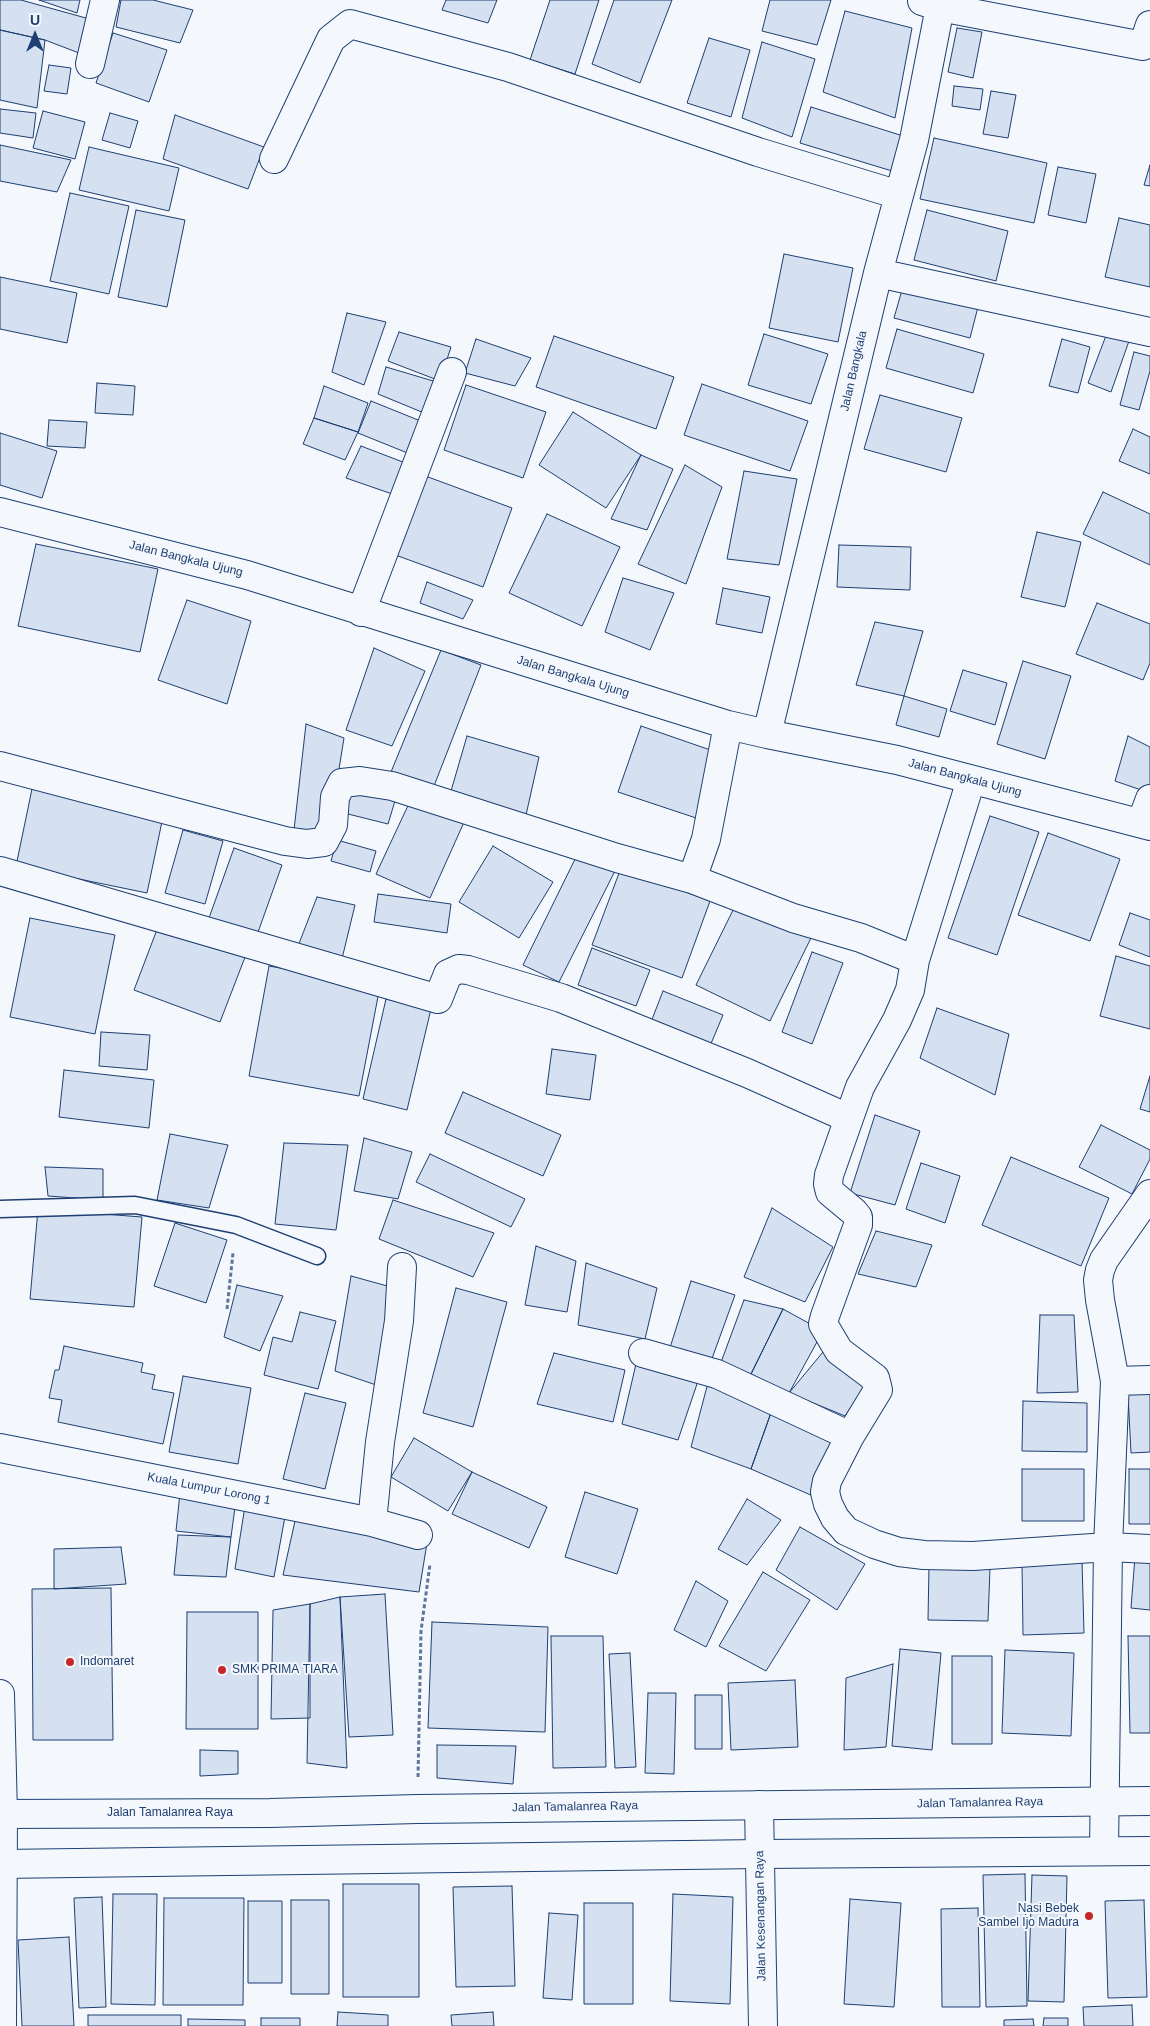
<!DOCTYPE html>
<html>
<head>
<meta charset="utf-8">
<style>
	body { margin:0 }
	#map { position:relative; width:1150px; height:2026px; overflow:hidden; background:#f4f7fb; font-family:Arial,sans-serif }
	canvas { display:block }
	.north { position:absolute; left:10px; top:10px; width:50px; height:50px; -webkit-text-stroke:4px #f4f7fb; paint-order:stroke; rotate:0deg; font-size:14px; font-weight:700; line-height:20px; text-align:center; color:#1d3f73 }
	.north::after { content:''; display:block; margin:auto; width:18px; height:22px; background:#1d3f73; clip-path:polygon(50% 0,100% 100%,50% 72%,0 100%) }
</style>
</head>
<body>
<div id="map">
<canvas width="1150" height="2026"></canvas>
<div class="north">U</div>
</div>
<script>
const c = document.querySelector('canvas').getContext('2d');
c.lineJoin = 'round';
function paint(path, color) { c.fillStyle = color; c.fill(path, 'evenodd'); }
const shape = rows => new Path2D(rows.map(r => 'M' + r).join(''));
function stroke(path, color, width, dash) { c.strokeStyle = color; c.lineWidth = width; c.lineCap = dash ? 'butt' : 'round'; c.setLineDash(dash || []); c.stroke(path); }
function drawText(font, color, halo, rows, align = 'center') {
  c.font = font + ' Arial,sans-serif'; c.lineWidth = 4; c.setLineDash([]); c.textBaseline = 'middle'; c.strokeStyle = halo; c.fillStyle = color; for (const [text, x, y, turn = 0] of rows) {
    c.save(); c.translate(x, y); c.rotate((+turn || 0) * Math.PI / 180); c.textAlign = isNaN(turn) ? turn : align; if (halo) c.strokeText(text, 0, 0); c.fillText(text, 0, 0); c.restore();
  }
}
const building = shape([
	[0,0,21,0,93,20,79,53,45,40,0,30,0,0],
	[39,0,80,0,77,13,39,0],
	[121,0,153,0,193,10,180,43,116,27,121,0],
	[446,0,497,0,488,23,442,10,446,0],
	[550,0,599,0,575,74,530,60,550,0],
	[614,0,672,0,640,83,592,64,614,0],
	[770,0,831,0,817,45,762,31,770,0],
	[845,11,912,28,895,118,823,92,845,11],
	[957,28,982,32,973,78,948,72,957,28],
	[0,30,45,40,37,108,0,100,0,30],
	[113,33,167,50,149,102,96,83,113,33],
	[709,38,750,50,731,117,687,103,709,38],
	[762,42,815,59,792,137,742,118,762,42],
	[49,65,71,68,67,94,44,91,49,65],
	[954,86,983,89,980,110,952,106,954,86],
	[991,91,1016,95,1008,138,983,134,991,91],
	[811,107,900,135,910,138,892,171,800,143,811,107],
	[0,109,36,113,33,138,0,133,0,109],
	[43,111,85,122,75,159,33,148,43,111],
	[110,113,138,121,130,148,102,140,110,113],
	[175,115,264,147,248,189,163,159,175,115],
	[934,138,1047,163,1034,223,920,199,934,138],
	[0,145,71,160,57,192,0,181,0,145],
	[89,147,179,168,169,211,79,190,89,147],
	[1150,165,1150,186,1144,185,1150,165],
	[1058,167,1096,174,1086,223,1048,215,1058,167],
	[70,193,129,206,109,294,50,281,70,193],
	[136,210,185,220,167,307,118,297,136,210],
	[927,210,1008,231,996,281,914,260,927,210],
	[1119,218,1150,225,1150,287,1105,277,1119,218],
	[784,254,853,268,838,342,769,328,784,254],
	[0,277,77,293,67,343,0,329,0,277],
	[904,283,979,303,970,338,894,318,904,283],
	[347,313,386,322,364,385,332,372,347,313],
	[897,329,984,354,973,393,886,368,897,329],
	[399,332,451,347,440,381,388,361,399,332],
	[1107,333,1129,341,1111,392,1088,383,1107,333],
	[764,334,828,354,811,404,748,385,764,334],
	[554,336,674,377,656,429,536,387,554,336],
	[476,339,531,358,515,386,465,373,476,339],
	[1062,339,1090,347,1078,393,1049,386,1062,339],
	[1134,352,1150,356,1150,371,1139,410,1120,405,1134,352],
	[386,367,440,383,429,415,378,394,386,367],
	[97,383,135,386,133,415,95,413,97,383],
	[702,384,808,421,790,471,684,435,702,384],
	[466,385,546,412,523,478,444,450,466,385],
	[324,386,368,403,358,432,314,418,324,386],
	[880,395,962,418,946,472,864,449,880,395],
	[371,401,423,422,410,454,358,433,371,401],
	[573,412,641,455,606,508,539,465,573,412],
	[314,418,358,432,345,460,303,444,314,418],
	[49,420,87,422,85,448,47,446,49,420],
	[1133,429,1150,437,1150,474,1119,461,1133,429],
	[0,433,57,451,42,498,0,485,0,433],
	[361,446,408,464,398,496,346,478,361,446],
	[641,455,673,469,647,530,611,519,641,455],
	[685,465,722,487,686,584,638,564,685,465],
	[744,471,797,479,779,565,727,559,744,471],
	[420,474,512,508,483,587,390,553,420,474],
	[1103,492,1150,514,1150,565,1083,534,1103,492],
	[547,514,620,547,582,626,509,593,547,514],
	[1037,532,1081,542,1065,607,1021,597,1037,532],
	[36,544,158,569,140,652,18,626,36,544],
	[839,545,911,547,910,590,837,587,839,545],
	[623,578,674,593,650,650,605,632,623,578],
	[427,582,473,600,463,619,420,603,427,582],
	[723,588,770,597,762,633,716,624,723,588],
	[187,600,251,621,227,704,158,680,187,600],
	[1097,603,1150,624,1150,663,1143,680,1076,654,1097,603],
	[875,622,923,631,904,696,856,685,875,622],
	[374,648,425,671,392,746,346,730,374,648],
	[441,650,481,665,434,786,391,772,441,650],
	[1023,661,1071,676,1045,759,997,744,1023,661],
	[963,670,1007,683,995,725,950,711,963,670],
	[904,696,947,709,939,737,896,725,904,696],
	[306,724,344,738,328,837,294,830,306,724],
	[641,726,719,753,696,818,618,792,641,726],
	[467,736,539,757,526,815,451,791,467,736],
	[1128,736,1150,747,1150,793,1115,781,1128,736],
	[345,777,398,791,388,824,336,811,345,777],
	[33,784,164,812,147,893,16,866,33,784],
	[412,797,465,820,430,898,376,874,412,797],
	[990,816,1039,832,997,955,948,938,990,816],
	[183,830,223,841,205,904,165,893,183,830],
	[1048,833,1120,859,1090,941,1018,915,1048,833],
	[337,840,376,851,370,872,331,861,337,840],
	[493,846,553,882,519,938,459,902,493,846],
	[234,848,282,865,257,935,209,918,234,848],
	[580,849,617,867,559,982,523,965,580,849],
	[621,868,710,901,682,978,592,945,621,868],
	[378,894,451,904,447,933,374,922,378,894],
	[317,897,355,905,340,967,293,959,317,897],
	[737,902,811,938,770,1021,696,985,737,902],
	[1130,913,1150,920,1150,957,1119,945,1130,913],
	[30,918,115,935,95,1034,10,1017,30,918],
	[161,919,247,952,220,1022,134,990,161,919],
	[592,948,650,970,636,1006,578,985,592,948],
	[812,952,843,963,812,1044,782,1032,812,952],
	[1116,956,1150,966,1150,1029,1100,1016,1116,956],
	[269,966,380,986,359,1096,249,1076,269,966],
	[663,991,723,1015,710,1046,651,1022,663,991],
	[386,999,431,1009,407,1110,363,1099,386,999],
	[937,1008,1009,1034,995,1095,920,1058,937,1008],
	[101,1032,150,1035,147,1070,99,1066,101,1032],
	[552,1049,596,1055,590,1100,546,1094,552,1049],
	[64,1070,154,1080,149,1128,59,1117,64,1070],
	[1150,1076,1150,1112,1140,1109,1150,1076],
	[463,1092,561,1135,543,1176,445,1133,463,1092],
	[875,1115,920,1131,895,1205,850,1193,875,1115],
	[1101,1125,1150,1150,1150,1159,1132,1194,1079,1167,1101,1125],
	[170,1134,228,1145,209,1208,157,1200,170,1134],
	[364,1138,412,1152,398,1199,354,1191,364,1138],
	[284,1143,348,1145,336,1230,275,1224,284,1143],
	[430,1154,525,1199,511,1227,416,1182,430,1154],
	[1011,1157,1109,1198,1081,1266,982,1225,1011,1157],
	[921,1163,960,1176,945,1223,906,1209,921,1163],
	[45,1167,103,1169,103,1200,48,1196,45,1167],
	[393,1200,494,1233,473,1277,379,1239,393,1200],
	[772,1208,833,1247,805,1302,744,1277,772,1208],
	[38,1209,142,1217,134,1307,30,1299,38,1209],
	[175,1223,227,1240,206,1303,154,1286,175,1223],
	[876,1231,932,1245,916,1287,858,1274,876,1231],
	[536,1246,576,1261,567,1312,525,1305,536,1246],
	[586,1263,657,1288,645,1339,578,1325,586,1263],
	[351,1276,391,1287,382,1387,335,1371,351,1276],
	[691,1281,735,1295,710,1364,668,1354,691,1281],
	[237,1285,283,1296,260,1351,224,1337,237,1285],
	[456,1288,507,1302,473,1427,423,1413,456,1288],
	[744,1300,783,1309,751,1374,720,1365,744,1300],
	[783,1309,823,1331,789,1393,751,1374,783,1309],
	[300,1312,336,1321,318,1389,264,1375,273,1337,292,1342,300,1312],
	[1040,1315,1074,1315,1078,1392,1037,1393,1040,1315],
	[64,1346,143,1363,141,1372,155,1375,152,1389,174,1393,163,1444,58,1422,62,1400,49,1398,55,1370,59,1370,64,1346],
	[828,1346,870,1379,845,1416,789,1393,828,1346],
	[554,1353,625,1370,613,1422,537,1404,554,1353],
	[636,1364,698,1381,678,1440,622,1424,636,1364],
	[183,1376,251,1388,238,1464,169,1452,183,1376],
	[709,1379,773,1407,751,1469,691,1447,709,1379],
	[305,1393,346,1403,325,1489,283,1479,305,1393],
	[1150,1393,1150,1452,1131,1453,1128,1394,1150,1393],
	[1023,1401,1087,1403,1087,1452,1022,1451,1023,1401],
	[773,1407,840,1435,813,1496,751,1469,773,1407],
	[414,1438,472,1472,448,1511,391,1477,414,1438],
	[1022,1469,1084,1469,1084,1521,1022,1521,1022,1469],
	[1129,1469,1150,1469,1150,1524,1129,1524,1129,1469],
	[472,1472,547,1507,529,1548,452,1514,472,1472],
	[585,1492,638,1509,617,1574,565,1557,585,1492],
	[180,1493,236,1500,231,1537,176,1531,180,1493],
	[747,1499,781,1520,747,1565,718,1549,747,1499],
	[245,1506,286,1511,274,1577,235,1569,245,1506],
	[297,1512,427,1543,419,1592,283,1575,297,1512],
	[800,1527,865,1564,837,1610,776,1570,800,1527],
	[178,1535,231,1537,226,1577,174,1575,178,1535],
	[121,1547,126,1584,54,1589,54,1549,121,1547],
	[1135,1557,1150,1558,1150,1610,1131,1608,1135,1557],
	[1082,1561,1084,1633,1023,1635,1022,1563,1082,1561],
	[929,1566,990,1568,988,1621,928,1620,929,1566],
	[763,1572,810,1600,766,1671,719,1646,763,1572],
	[696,1581,728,1601,706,1647,674,1630,696,1581],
	[111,1588,113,1740,33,1740,32,1589,111,1588],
	[385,1594,393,1735,349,1737,340,1597,385,1594],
	[340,1597,347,1768,307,1763,310,1604,340,1597],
	[310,1604,310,1718,271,1719,273,1610,310,1604],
	[187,1612,258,1612,258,1729,186,1729,187,1612],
	[432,1622,548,1627,545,1732,428,1728,432,1622],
	[551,1636,603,1636,606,1767,553,1768,551,1636],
	[1128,1636,1150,1636,1150,1733,1130,1733,1128,1636],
	[900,1649,941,1653,932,1750,892,1746,900,1649],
	[1005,1650,1074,1653,1071,1736,1002,1733,1005,1650],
	[630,1653,636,1767,615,1768,609,1654,630,1653],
	[952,1656,992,1656,992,1744,952,1744,952,1656],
	[893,1664,886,1747,844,1750,846,1678,893,1664],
	[795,1680,798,1747,731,1750,728,1683,795,1680],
	[648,1693,676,1693,674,1774,645,1773,648,1693],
	[695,1695,722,1695,722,1749,695,1749,695,1695],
	[437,1745,516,1746,513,1784,437,1778,437,1745],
	[200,1750,238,1751,238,1774,200,1776,200,1750],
	[1025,1874,1027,2006,986,2007,983,1875,1025,1874],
	[1032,1875,1067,1876,1064,2002,1028,2001,1032,1875],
	[343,1884,419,1884,419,1997,343,1997,343,1884],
	[512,1886,515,1986,456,1987,453,1887,512,1886],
	[113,1894,157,1894,155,2005,111,2004,113,1894],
	[673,1894,733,1897,730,2004,670,2001,673,1894],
	[102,1897,106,2007,79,2008,74,1898,102,1897],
	[164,1898,244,1898,243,2005,163,2005,164,1898],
	[850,1899,901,1903,894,2007,844,2004,850,1899],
	[291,1900,329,1900,329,1994,291,1994,291,1900],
	[1144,1900,1147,1997,1108,1998,1105,1901,1144,1900],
	[248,1901,282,1901,282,1983,248,1983,248,1901],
	[584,1903,633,1903,633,2004,584,2004,584,1903],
	[978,1908,980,2007,942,2007,941,1909,978,1908],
	[549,1913,578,1915,572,2000,543,1998,549,1913],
	[69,1937,74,2026,22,2026,18,1940,69,1937],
	[1132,2005,1133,2026,1084,2026,1083,2007,1132,2005],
	[338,2012,388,2015,388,2026,337,2026,338,2012],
	[493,2012,494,2026,452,2026,451,2015,493,2012],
	[88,2015,181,2015,181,2026,88,2026,88,2015],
	[261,2018,300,2018,300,2026,261,2026,261,2018],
	[1044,2018,1068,2018,1068,2026,1043,2026,1044,2018],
	[188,2019,245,2020,245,2026,188,2026,188,2019],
	[1033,2019,1034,2026,1004,2026,1004,2020,1033,2019]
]);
const path = shape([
	[227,1309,233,1253],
	[418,1777,421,1631,430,1564]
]);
const lane = shape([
	[0,1209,135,1205,236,1225,317,1256]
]);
const street = shape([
	[922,1,940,7,1143,46,1150,25],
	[90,64,105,0],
	[274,159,331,39,350,24,508,67,758,152,899,195],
	[878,273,1150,332],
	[0,512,247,575,728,725,767,734,897,760,1150,826],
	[361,612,452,372],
	[728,725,706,839,692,879,793,918,861,938,915,960,910,990,897,1020,860,1087,829,1175,828,1184,830,1192,854,1212,858,1217,858,1225,825,1316,823,1324,839,1351,875,1378,878,1390,850,1436,827,1481,825,1492,828,1504,835,1518,846,1531,874,1544,899,1552,924,1555,973,1556,1108,1547,1150,1549],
	[767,734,878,273,914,140,940,7,940,0],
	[0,766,285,841,307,844,324,842,333,825,335,797,342,783,360,781,392,786,617,858,692,879],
	[1141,823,1150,799],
	[0,871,438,999,448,974,459,969,468,970,561,998,747,1073,848,1118],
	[915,960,971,780],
	[643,1353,717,1374,850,1436],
	[1115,1381,1150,1380],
	[0,1448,372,1522,418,1535],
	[372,1522,380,1442,399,1321,402,1267],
	[0,1694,3,1814,2,2026],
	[759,1805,763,2026],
	[1104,1851,1108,1547,1115,1381,1100,1300,1098,1280,1100,1270,1104,1260,1150,1194]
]);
const primary = shape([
	[0,1814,270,1813,417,1809,1150,1801],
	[0,1864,761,1854,1150,1851]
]);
const markers = [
	[70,1662,5,"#c62828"],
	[222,1670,5,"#c62828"],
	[1089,1916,5,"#c62828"]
];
const streetNames = [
	["Jalan Bangkala",854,371,-77],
	["Jalan Bangkala Ujung",186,559,14],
	["Jalan Bangkala Ujung",573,677,17],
	["Jalan Bangkala Ujung",965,778,15],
	["Kuala Lumpur Lorong 1",209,1489,11],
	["Jalan Tamalanrea Raya",980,1803,-1],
	["Jalan Tamalanrea Raya",575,1807,-1],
	["Jalan Tamalanrea Raya",170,1813],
	["Jalan Kesenangan Raya",761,1916,-91]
];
const poiNames = [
	["Indomaret",80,1662],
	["SMK PRIMA TIARA",232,1670],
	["Nasi Bebek",1079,1909,"right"],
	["Sambel Ijo Madura",1079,1923,"right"]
];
paint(building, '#d5e0f0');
stroke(building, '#1d3f73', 1);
stroke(lane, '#1d3f73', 19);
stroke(street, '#1d3f73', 30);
stroke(primary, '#1d3f73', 30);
stroke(path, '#5e769c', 3, [4, 2.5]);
stroke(lane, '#f4f7fb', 16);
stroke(street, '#f4f7fb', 28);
stroke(primary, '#f4f7fb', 28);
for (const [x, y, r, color] of markers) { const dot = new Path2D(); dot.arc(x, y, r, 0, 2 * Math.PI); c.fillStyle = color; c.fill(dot); stroke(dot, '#f4f7fb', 2); }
drawText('12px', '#1d3f73', '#f4f7fb', streetNames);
drawText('12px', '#1d3f73', '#f4f7fb', poiNames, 'left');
</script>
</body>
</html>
